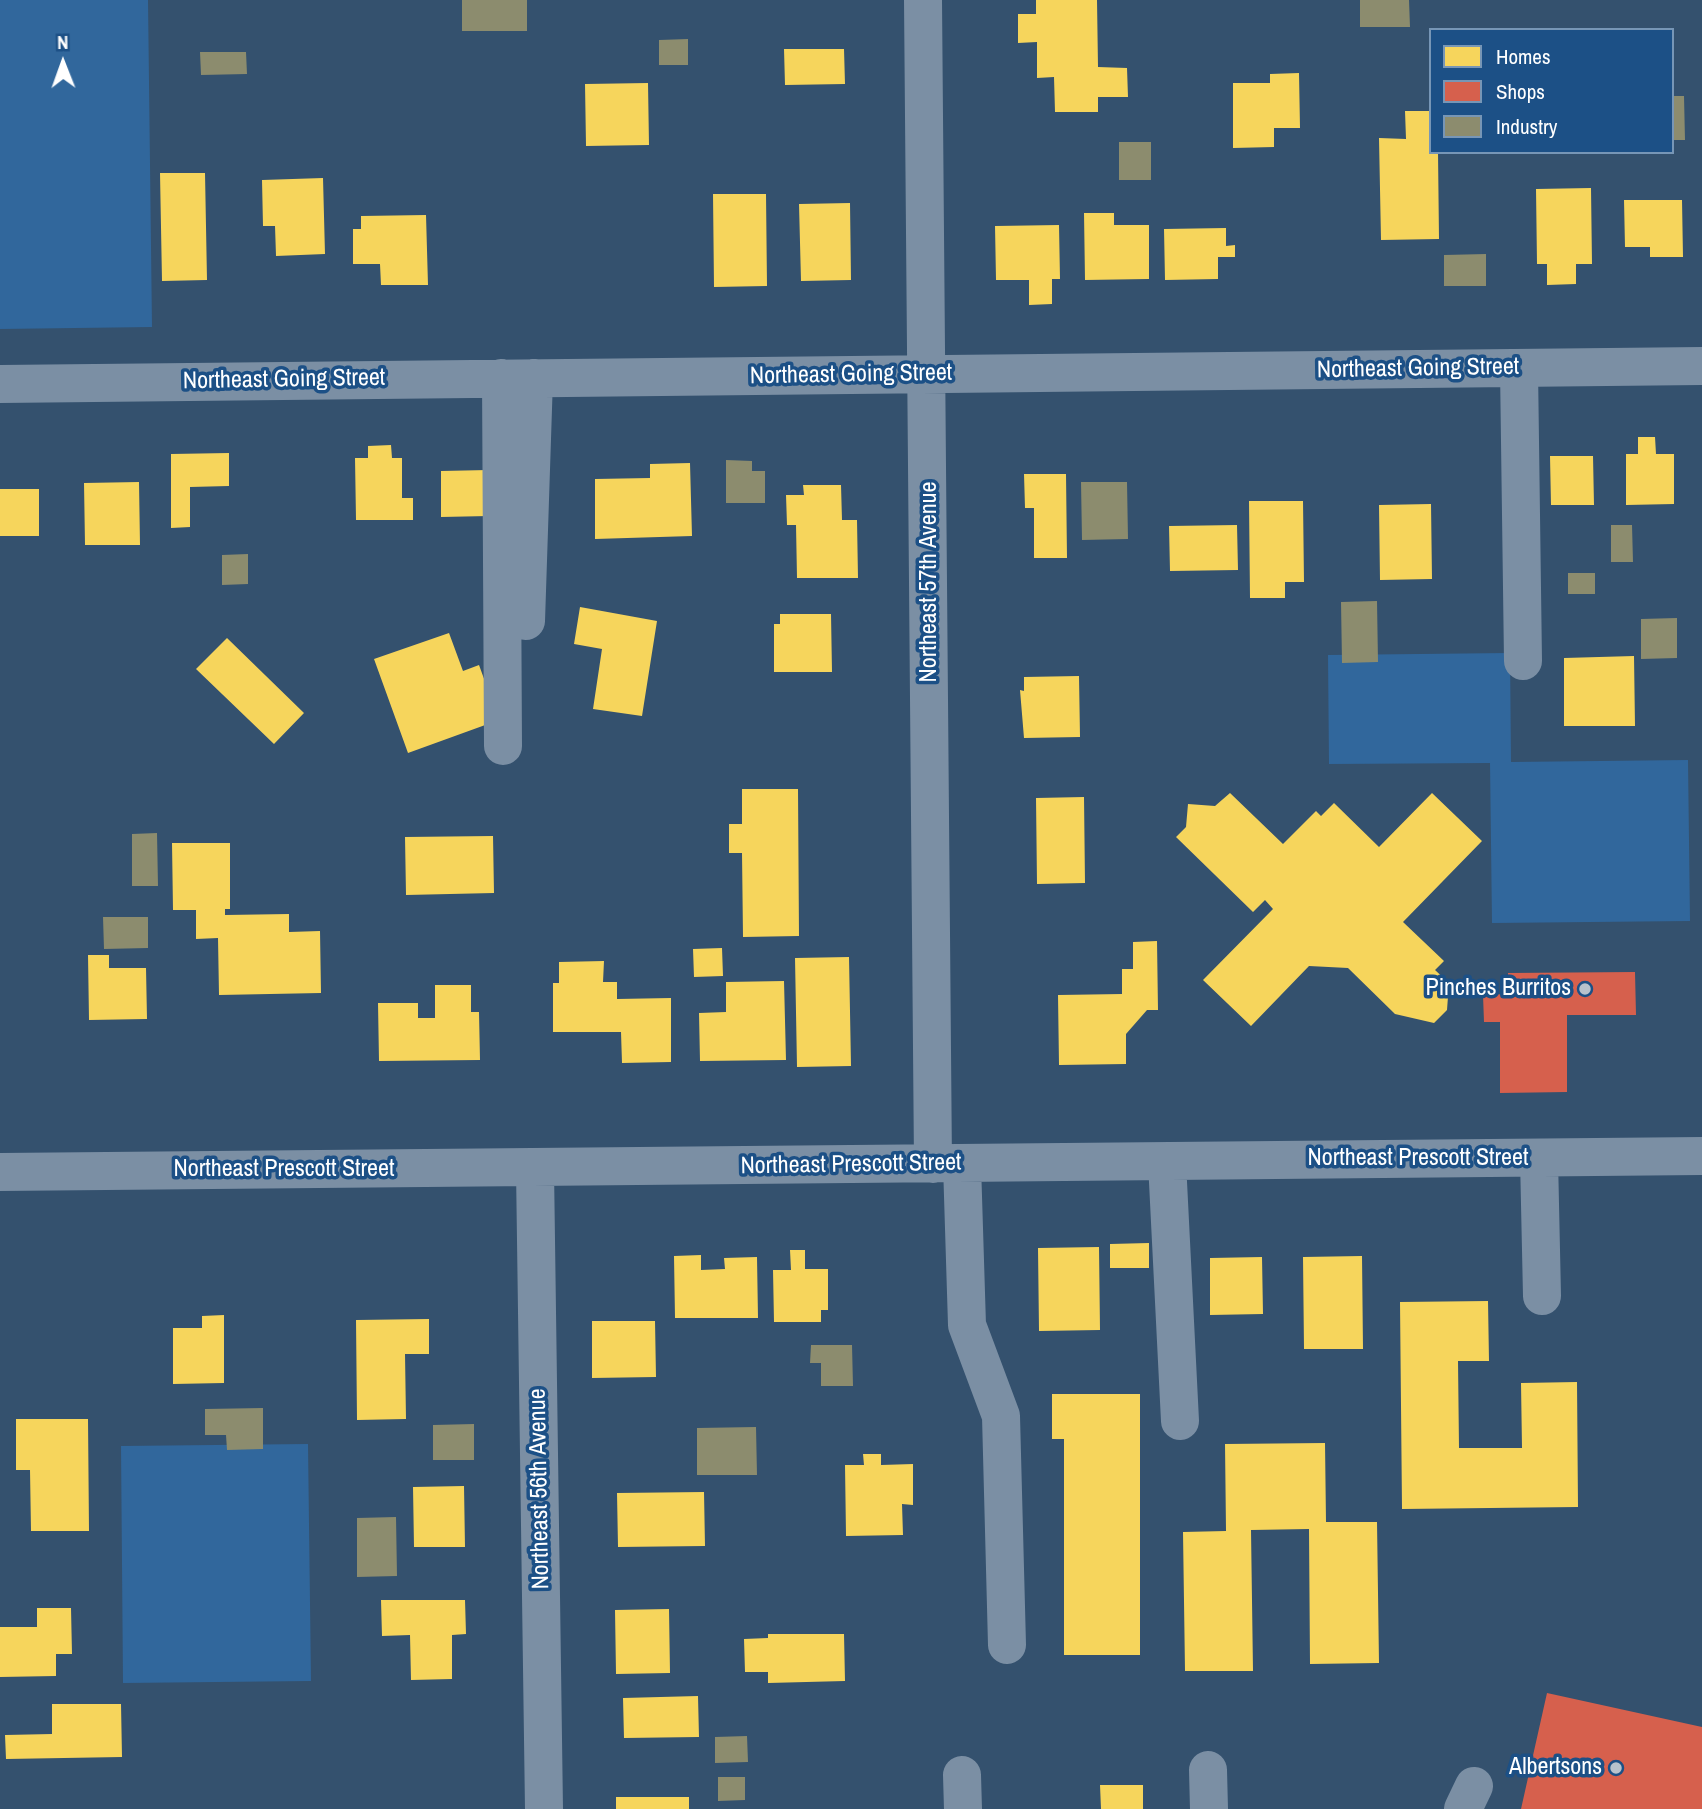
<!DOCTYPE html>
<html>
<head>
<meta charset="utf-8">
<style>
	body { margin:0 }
	#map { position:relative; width:1702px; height:1809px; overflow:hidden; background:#34516e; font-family:"Archivo Narrow",sans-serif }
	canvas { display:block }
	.legend { position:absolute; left:1429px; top:28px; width:245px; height:126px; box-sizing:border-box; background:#1c5086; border:2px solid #7796b6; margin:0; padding:9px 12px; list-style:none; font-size:21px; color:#fff }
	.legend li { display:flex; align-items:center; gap:14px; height:35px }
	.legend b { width:35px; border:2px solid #7796b6 }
	.north { position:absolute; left:28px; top:28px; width:70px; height:70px; -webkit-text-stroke:5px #1c5086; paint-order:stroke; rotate:359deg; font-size:19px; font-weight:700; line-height:28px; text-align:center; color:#fff }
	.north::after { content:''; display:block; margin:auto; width:24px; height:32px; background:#fff; clip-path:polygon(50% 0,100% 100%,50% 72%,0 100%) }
</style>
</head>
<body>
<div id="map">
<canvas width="1702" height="1809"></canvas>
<ul class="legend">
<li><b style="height:19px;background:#f6d55c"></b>Homes</li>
<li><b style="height:19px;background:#d6604d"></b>Shops</li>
<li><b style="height:19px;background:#8c8c6e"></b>Industry</li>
</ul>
<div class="north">N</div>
</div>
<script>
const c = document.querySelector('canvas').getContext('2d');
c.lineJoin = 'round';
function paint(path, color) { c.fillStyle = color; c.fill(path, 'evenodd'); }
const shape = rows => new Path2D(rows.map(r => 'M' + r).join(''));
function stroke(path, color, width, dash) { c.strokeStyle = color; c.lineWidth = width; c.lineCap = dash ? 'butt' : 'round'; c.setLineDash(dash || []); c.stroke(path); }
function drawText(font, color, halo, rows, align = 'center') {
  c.font = font + ' "Archivo Narrow",sans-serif'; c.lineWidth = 7; c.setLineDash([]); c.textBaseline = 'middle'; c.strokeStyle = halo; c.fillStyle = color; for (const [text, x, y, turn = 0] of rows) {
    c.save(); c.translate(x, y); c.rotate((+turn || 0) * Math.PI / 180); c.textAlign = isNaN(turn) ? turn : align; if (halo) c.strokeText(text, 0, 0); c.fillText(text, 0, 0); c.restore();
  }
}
const green = shape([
	[0,0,148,0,152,327,0,329],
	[1510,653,1511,762,1688,760,1690,921,1492,923,1490,763,1329,764,1328,655],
	[308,1444,311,1681,123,1683,121,1446]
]);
const homes = shape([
	[1036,0,1097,0,1098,67,1127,68,1128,97,1098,97,1098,112,1055,112,1054,77,1037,78,1037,42,1018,43,1018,14,1036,14],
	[784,49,844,49,845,84,785,85],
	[1299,73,1300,128,1274,128,1274,147,1233,148,1233,83,1270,83,1270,74],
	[648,83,649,145,586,146,585,84],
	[1405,111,1431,111,1431,152,1438,152,1439,239,1381,240,1379,138,1406,139],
	[160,173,205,173,207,280,162,281],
	[323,178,325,254,276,256,275,226,263,226,262,180],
	[1591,188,1592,264,1576,264,1576,284,1547,285,1547,264,1537,264,1536,189],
	[713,194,766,194,767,286,714,287],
	[1624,200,1682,200,1683,257,1650,257,1650,247,1625,247],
	[850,203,851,280,801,281,799,204],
	[1084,213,1114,213,1114,225,1149,225,1149,279,1085,280],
	[426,215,428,285,381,285,380,264,353,264,353,229,361,229,361,216],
	[1059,225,1060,279,1052,279,1052,304,1029,305,1029,280,996,280,995,226],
	[1226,228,1226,246,1235,245,1235,257,1218,257,1218,279,1165,280,1164,229],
	[1638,437,1655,437,1656,454,1674,454,1674,504,1626,505,1626,454,1638,454],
	[391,445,392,458,402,458,402,498,413,498,413,520,356,520,355,458,368,458,368,446],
	[229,453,229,486,190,487,190,527,171,528,171,454],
	[1550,456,1593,456,1594,505,1551,505],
	[690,463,692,536,595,539,595,479,650,478,650,464],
	[488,470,489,516,441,517,441,471],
	[1024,474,1066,474,1067,558,1034,558,1034,508,1025,508],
	[139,482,140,545,85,545,84,483],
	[803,485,841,485,842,520,857,520,858,578,797,578,796,525,787,525,786,495,804,495],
	[0,489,39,489,39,536,0,536],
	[1249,501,1303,501,1304,582,1285,582,1285,598,1250,598],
	[1431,504,1432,579,1380,580,1379,505],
	[1237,525,1238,570,1170,571,1169,526],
	[580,607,657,621,642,716,593,709,602,649,574,644],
	[780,614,831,614,832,672,774,672,774,624,780,624],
	[449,633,463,671,479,665,499,720,408,753,374,659],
	[227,638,304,713,274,744,196,669],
	[1634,656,1635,726,1564,726,1564,658],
	[1079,676,1080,737,1024,738,1020,690,1024,691,1024,677],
	[742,789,798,789,799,936,743,937,742,853,729,853,729,824,742,824],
	[1230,793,1283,844,1316,811,1321,816,1334,803,1379,847,1432,793,1482,841,1403,922,1444,961,1435,970,1449,983,1447,1010,1434,1023,1395,1014,1348,968,1309,966,1251,1026,1203,980,1273,909,1265,900,1253,912,1176,837,1186,827,1188,804,1215,806],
	[1084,797,1085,883,1037,884,1036,798],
	[493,836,494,893,406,895,405,837],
	[172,843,230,843,230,909,225,909,225,915,289,914,289,932,320,931,321,993,219,995,218,938,196,939,196,910,173,910],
	[1157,941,1158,1010,1147,1010,1126,1034,1126,1064,1059,1065,1058,995,1122,994,1122,969,1133,969,1133,942],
	[722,948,723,976,694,977,693,949],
	[88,955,109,955,109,968,146,968,147,1019,89,1020],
	[849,957,851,1066,797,1067,795,958],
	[604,961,603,982,617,982,617,999,671,998,671,1062,622,1063,621,1032,553,1032,553,983,559,983,559,962],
	[784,981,786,1060,700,1061,699,1013,726,1012,726,982],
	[435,985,471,985,471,1012,479,1012,480,1060,379,1061,378,1003,418,1003,418,1018,435,1018],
	[1149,1243,1149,1268,1110,1268,1110,1244],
	[1099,1247,1100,1330,1039,1331,1038,1248],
	[790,1250,805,1250,805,1269,828,1269,828,1310,821,1310,821,1322,774,1322,773,1270,791,1270],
	[701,1255,701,1270,725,1269,724,1258,757,1257,758,1318,675,1318,674,1256],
	[1362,1256,1363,1349,1304,1349,1303,1257],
	[1262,1257,1263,1314,1210,1315,1210,1258],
	[1488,1301,1489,1361,1458,1361,1459,1448,1522,1448,1521,1383,1577,1382,1578,1507,1402,1509,1400,1302],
	[224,1315,224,1383,173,1384,173,1328,202,1328,202,1316],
	[429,1319,429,1354,405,1354,406,1419,357,1420,356,1320],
	[592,1321,655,1321,656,1377,592,1378],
	[1052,1394,1140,1394,1140,1655,1064,1655,1064,1439,1052,1439],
	[16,1419,88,1419,89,1531,31,1531,30,1470,16,1470],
	[1325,1443,1326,1522,1377,1522,1379,1663,1310,1664,1309,1529,1251,1530,1253,1671,1185,1671,1183,1532,1226,1531,1225,1444],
	[863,1454,881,1454,881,1465,913,1464,913,1505,902,1504,903,1535,846,1536,845,1465,864,1465],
	[464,1486,465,1547,414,1547,413,1487],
	[704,1492,705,1546,618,1547,617,1493],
	[381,1600,465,1600,466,1634,452,1635,452,1679,411,1680,410,1635,382,1636],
	[37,1608,71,1608,72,1654,56,1654,56,1676,0,1677,0,1627,37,1627],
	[669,1609,670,1673,616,1674,615,1610],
	[768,1634,844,1634,845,1681,768,1683,768,1672,745,1672,744,1639,768,1638],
	[698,1696,699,1737,624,1738,623,1698],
	[52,1704,121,1704,122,1757,6,1759,5,1735,52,1734],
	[1100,1785,1143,1785,1143,1809,1101,1809],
	[616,1797,689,1797,689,1809,616,1809]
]);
const shops = shape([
	[1635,972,1636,1015,1567,1015,1567,1092,1500,1093,1500,1022,1484,1022,1483,995,1509,994,1508,973],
	[1547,1693,1702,1727,1702,1809,1521,1809]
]);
const industry = shape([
	[462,0,527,0,527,31,462,31],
	[1360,0,1409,0,1410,27,1360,27],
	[688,39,688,65,659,65,659,40],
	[200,52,246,52,247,74,201,75],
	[1672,96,1684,96,1685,140,1672,140],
	[1119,142,1151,142,1151,180,1119,180],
	[1486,254,1486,286,1444,286,1444,255],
	[726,460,752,461,752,471,765,471,765,503,726,503],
	[1081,482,1127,482,1128,539,1082,540],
	[1611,525,1632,525,1633,562,1611,562],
	[248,554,248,584,222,585,222,555],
	[1568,573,1595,573,1595,594,1568,594],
	[1377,601,1378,662,1342,663,1341,602],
	[1677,618,1677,658,1641,659,1641,619],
	[157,833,158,886,132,886,132,834],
	[103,917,148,917,148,948,104,949],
	[811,1345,852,1345,853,1386,821,1386,821,1363,810,1363],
	[263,1408,263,1449,227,1450,226,1435,205,1435,205,1409],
	[474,1424,474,1460,433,1460,433,1425],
	[756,1427,757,1475,697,1475,697,1428],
	[396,1517,397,1576,357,1577,357,1518],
	[747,1736,748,1762,715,1763,715,1737],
	[718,1777,745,1777,745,1800,718,1801]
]);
const minor = shape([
	[923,0,933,1164],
	[1519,368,1523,661],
	[501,378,503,746],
	[0,384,1702,366],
	[526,621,534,378],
	[1539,1158,1542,1296],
	[1167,1162,1180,1421],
	[962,1164,967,1325,1001,1416,1007,1645],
	[535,1169,544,1809],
	[0,1172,1702,1156],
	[1208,1770,1209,1809],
	[962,1775,963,1809],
	[1463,1809,1474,1786]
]);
const markers = [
	[1585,989,7,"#b8c2cc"],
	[1616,1768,7,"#b8c2cc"]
];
const streetNames = [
	["Northeast Going Street",1418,369,-1],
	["Northeast Going Street",851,375,-1],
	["Northeast Going Street",284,380,-1],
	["Northeast 57th Avenue",930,582,-90],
	["Northeast Prescott Street",1418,1159],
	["Northeast Prescott Street",851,1165,-1],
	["Northeast Prescott Street",284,1170],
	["Northeast 56th Avenue",540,1489,-91]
];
const poiNames = [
	["Pinches Burritos",1571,989],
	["Albertsons",1602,1768]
];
paint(green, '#31679c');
paint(homes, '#f6d55c');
paint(shops, '#d6604d');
paint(industry, '#8c8c6e');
stroke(minor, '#7b8fa4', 38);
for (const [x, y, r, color] of markers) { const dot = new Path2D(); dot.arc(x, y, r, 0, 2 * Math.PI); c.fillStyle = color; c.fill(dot); stroke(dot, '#1c5086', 2.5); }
drawText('24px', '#fff', '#1c5086', streetNames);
drawText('24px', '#fff', '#1c5086', poiNames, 'right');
</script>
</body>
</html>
